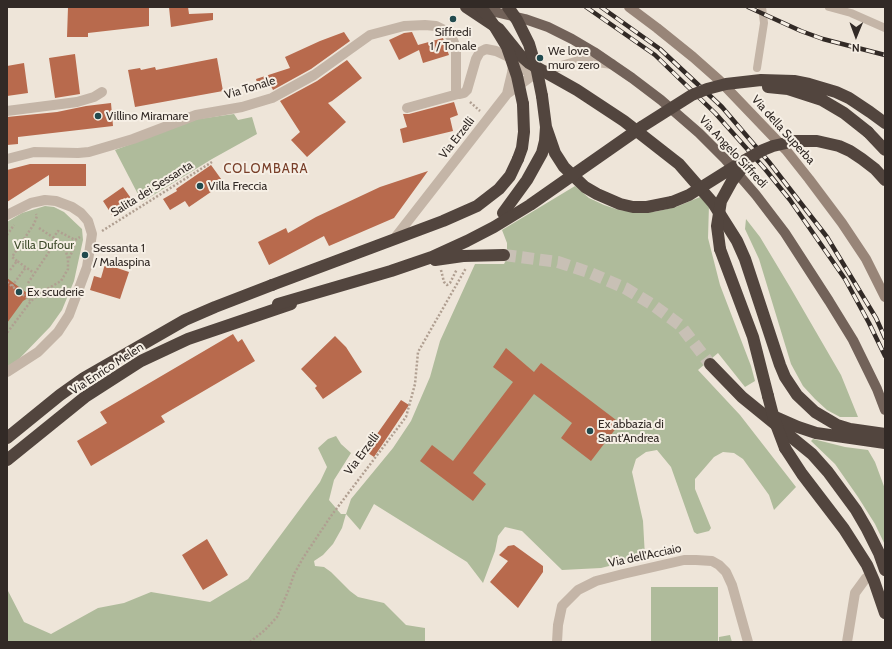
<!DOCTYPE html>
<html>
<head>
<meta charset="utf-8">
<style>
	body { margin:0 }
	#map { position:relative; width:892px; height:649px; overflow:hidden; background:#eee5d9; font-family:Cabin,sans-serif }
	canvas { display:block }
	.frame { position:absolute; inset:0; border:8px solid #322a26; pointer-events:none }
	.north { position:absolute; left:836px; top:16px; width:40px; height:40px; -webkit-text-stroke:3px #f6efe5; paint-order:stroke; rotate:181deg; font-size:11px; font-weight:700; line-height:16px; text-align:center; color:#322a26 }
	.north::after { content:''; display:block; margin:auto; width:14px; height:18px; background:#322a26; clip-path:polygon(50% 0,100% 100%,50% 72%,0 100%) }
</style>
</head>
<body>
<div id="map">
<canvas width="892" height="649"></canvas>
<div class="frame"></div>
<div class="north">N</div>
</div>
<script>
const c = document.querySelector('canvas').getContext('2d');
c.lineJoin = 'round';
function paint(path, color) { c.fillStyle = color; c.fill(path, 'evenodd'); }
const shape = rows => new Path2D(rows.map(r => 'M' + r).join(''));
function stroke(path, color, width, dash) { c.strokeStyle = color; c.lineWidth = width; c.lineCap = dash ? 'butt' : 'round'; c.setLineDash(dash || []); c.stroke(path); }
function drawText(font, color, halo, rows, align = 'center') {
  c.font = font + ' Cabin,sans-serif'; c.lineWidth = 4; c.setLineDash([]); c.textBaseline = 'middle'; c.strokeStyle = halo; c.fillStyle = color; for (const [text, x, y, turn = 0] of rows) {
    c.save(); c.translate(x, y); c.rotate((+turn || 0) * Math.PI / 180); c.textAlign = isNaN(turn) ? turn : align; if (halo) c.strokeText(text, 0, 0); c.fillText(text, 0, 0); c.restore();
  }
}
const green = shape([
	[234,114,238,120,252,117,257,134,212,159,142,202,115,150,198,119],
	[575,186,589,198,604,205,619,210,635,212,654,212,676,207,700,197,709,205,708,238,720,285,751,366,755,381,745,387,718,353,698,370,740,415,796,487,774,510,769,495,743,459,734,453,723,452,714,457,695,479,695,489,711,528,709,531,697,534,694,532,671,467,657,450,646,452,636,459,632,472,643,521,645,557,601,568,562,570,522,531,505,527,498,536,495,551,483,583,467,562,374,504,360,530,346,514,342,528,333,544,323,555,314,561,315,566,324,567,331,572,350,591,358,597,384,603,406,625,425,628,425,642,7,642,7,589,24,622,51,634,98,608,124,603,151,592,210,602,248,579,320,482,327,467,318,448,328,439,336,436,341,444,351,453,334,480,329,500,341,514,346,514,351,499,393,448,411,421,430,377,440,341,475,264,504,264,507,258,507,243,502,230],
	[45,206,54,207,64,212,82,229,83,240,74,281,62,310,50,327,18,360,7,367,7,222,22,213],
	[746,219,760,237,790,287,841,375,858,417,840,417,827,410,815,399,803,386,791,364,759,259,745,229],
	[813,439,845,447,868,450,875,462,885,489,885,545,875,524,858,497,835,464,811,441],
	[651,587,718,587,718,642,651,642],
	[730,635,732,642,719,642,719,637]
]);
const building = shape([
	[68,7,149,7,149,26,88,33,88,37,67,37],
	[169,7,188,7,189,14,213,13,213,20,171,27],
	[344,32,350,41,311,69,273,90,271,86,259,90,256,79,290,68,285,57,320,41],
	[412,32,418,45,443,38,449,55,423,63,419,50,399,60,389,40,404,33],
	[75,54,80,94,55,98,49,58],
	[217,58,223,91,135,107,128,70,140,68,141,70,155,67,156,70],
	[347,60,362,78,332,101,328,103,346,122,307,157,291,140,300,132,280,101,317,81],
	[24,63,28,93,7,96,7,66],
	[454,102,458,115,450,118,453,131,403,143,400,129,407,127,403,114,409,114],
	[111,103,113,126,18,137,18,144,7,145,7,117,57,112,86,106],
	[30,164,86,164,86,186,49,186,49,175,7,202,7,170],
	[211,165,224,183,189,207,185,201,170,210,163,199,177,191,176,189],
	[428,171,394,218,329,246,324,236,269,265,258,242,286,228,288,233,316,217,380,187],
	[123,187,133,201,112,215,103,201],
	[105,264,129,272,120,299,90,290,94,276,101,278],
	[7,278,31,296,23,301,7,323],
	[233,334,238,342,242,339,255,361,161,416,165,422,91,466,77,441,107,423,100,412],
	[335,336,346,347,362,372,323,399,315,388,317,386,301,369],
	[506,348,534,372,541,363,620,423,591,461,561,438,572,423,534,394,473,473,486,484,473,501,420,461,432,445,453,461,513,382,493,367],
	[401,400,409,405,374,457,365,451],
	[207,539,228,575,203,590,182,555],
	[514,545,543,566,543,572,518,608,490,582,508,561,499,555,508,546]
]);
const highwayTunnel = shape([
	[504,255,558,262,588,272,625,288,653,305,680,325,710,364]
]);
const path = shape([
	[470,102,480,111],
	[39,228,57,240],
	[102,231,212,162],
	[7,235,14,225],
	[53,238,58,231,75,240,80,237],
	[69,258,73,250,75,240],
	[17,261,12,257,34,224,37,216,36,214],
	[10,270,17,261,34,273],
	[441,270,444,282,447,285,450,283,457,269],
	[7,282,31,301,7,333],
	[28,283,57,240,65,248,68,259,68,269,61,281,42,292,31,301],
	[12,286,26,267],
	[250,642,265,630,277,617,289,589,294,574,303,558,331,516,406,417,415,384,418,352,466,268]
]);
const lane = shape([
	[829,7,851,13,885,28],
	[757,68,764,23,762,7]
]);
const street = shape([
	[507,94,512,73,513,65],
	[407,108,458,94],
	[7,111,77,102,94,97,102,92],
	[7,159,34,152,78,153,89,152,133,139,196,115,242,107,272,98,314,75,370,35,404,26,425,25,436,26,446,31,453,40,456,48,456,93,460,94,464,93,467,90,476,59,480,52,486,49,496,51,513,59,532,76],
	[7,215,31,203,45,200,56,201,72,207,81,213,88,221,92,234,87,267,69,315,58,332,38,352,7,372],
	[394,239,507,94,532,76,543,71,579,61,590,61,612,64],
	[557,642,558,625,562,606,578,590,596,581,623,574,684,560,696,560,712,561,719,565,726,572,732,585,748,642],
	[847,642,855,593,866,578]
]);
const secondary = shape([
	[629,7,657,28,693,57,719,80,786,150,809,179,842,223,866,259,885,297]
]);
const primary = shape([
	[478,8,525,19,548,27,572,39,594,52,632,78,661,100,699,133,725,159,756,195,785,233,829,301,853,340,877,389,885,410]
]);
const highway = shape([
	[466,7,499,29,520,55,529,63,577,90,624,121,679,164,713,203,737,241,745,259,780,365,785,377,797,395,815,412,837,425,850,429,885,434],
	[546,127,555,153,564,167,585,187,597,194,620,204,633,207,647,207,672,202],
	[868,132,885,150],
	[518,159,522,148,524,132,523,104],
	[503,213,527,180,542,153,545,141,546,127,542,96],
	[720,249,753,337,768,396],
	[463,256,504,255],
	[710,364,742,397,812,454,828,472,856,510,867,529,879,553,885,570],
	[773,416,798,427,816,433,885,443],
	[7,438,60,395,84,378,185,320,215,307,272,285],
	[785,448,802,474,844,529,867,565,874,581,885,613],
	[7,460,85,397,141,361,188,339,291,304]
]);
const rail = shape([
	[586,7,655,55,715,113,765,169,790,200,845,279,869,323,885,356],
	[601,7,660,49,722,107,769,162,827,237,876,318,885,338],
	[748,7,801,31,823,39,885,55]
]);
const highwayBridge = shape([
	[481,7,493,24,507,47,517,76,523,104],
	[508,7,517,20,529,44,537,71,542,96],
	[768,87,788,89,822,100,844,113,868,132],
	[672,202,689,195,740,163,763,150,773,146,795,141,817,141,839,146,850,151,862,159,875,169,885,180],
	[720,249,717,226,721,201,732,181,746,163],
	[435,260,463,256],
	[272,285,443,221,477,206,499,189,510,176,518,159],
	[278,304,391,271,432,257,467,241,494,227,530,205,643,126,692,95,707,89,726,84,761,80,794,81,809,84,836,92,849,98,870,112,885,123],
	[768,396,774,419,785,448]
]);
const markers = [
	[453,19,4,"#214a4e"],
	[540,58,4,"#214a4e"],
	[98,116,4,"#214a4e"],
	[200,186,4,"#214a4e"],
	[85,255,4,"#214a4e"],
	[19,292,4,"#214a4e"],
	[590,431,4,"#214a4e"]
];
const poiNames = [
	["Siffredi",453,32,"center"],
	["1 / Tonale",453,46,"center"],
	["We love",548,51],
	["muro zero",548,65],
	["Villino Miramare",106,116],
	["Villa Freccia",208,186],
	["Sessanta 1",93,248],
	["/ Malaspina",93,262],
	["Ex scuderie",27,292],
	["Ex abbazia di",598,424],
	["Sant'Andrea",598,438]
];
const streetNames = [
	["Via Tonale",250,88,-17],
	["Via della Superba",783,130,48],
	["Via Erzelli",457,138,-52],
	["Via Angelo Siffredi",733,152,47],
	["Salita dei Sessanta",152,189,-32],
	["Via Enrico Melen",107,369,-33],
	["Via Erzelli",362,454,-53],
	["Via dell'Acciaio",645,556,-12]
];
const parkNames = [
	["Villa Dufour",44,245]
];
const neighbourhoodNames = [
	["COLOMBARA",266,169]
];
paint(green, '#afbb9b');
paint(building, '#b86a4d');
stroke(highwayTunnel, '#c8c0b5', 12, [12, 6]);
stroke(path, '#b09f91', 2.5, [2, 2]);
stroke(lane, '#c4b5a7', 8);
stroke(street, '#c4b5a7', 10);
stroke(secondary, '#988578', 10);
stroke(primary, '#726259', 10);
stroke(highway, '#52453e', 12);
stroke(rail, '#322a26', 4.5);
stroke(rail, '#f6efe5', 3, [9]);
stroke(highwayBridge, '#52453e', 12);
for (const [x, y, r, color] of markers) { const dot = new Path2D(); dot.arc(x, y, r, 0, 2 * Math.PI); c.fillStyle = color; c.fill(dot); stroke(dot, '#f6efe5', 1.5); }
drawText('12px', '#322a26', '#f6efe5', poiNames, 'left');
drawText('12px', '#322a26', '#f6efe5', streetNames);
drawText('12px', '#404d2d', '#f6efe5', parkNames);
c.letterSpacing = '1px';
drawText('13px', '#783e28', '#f6efe5', neighbourhoodNames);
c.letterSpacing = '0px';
</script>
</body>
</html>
